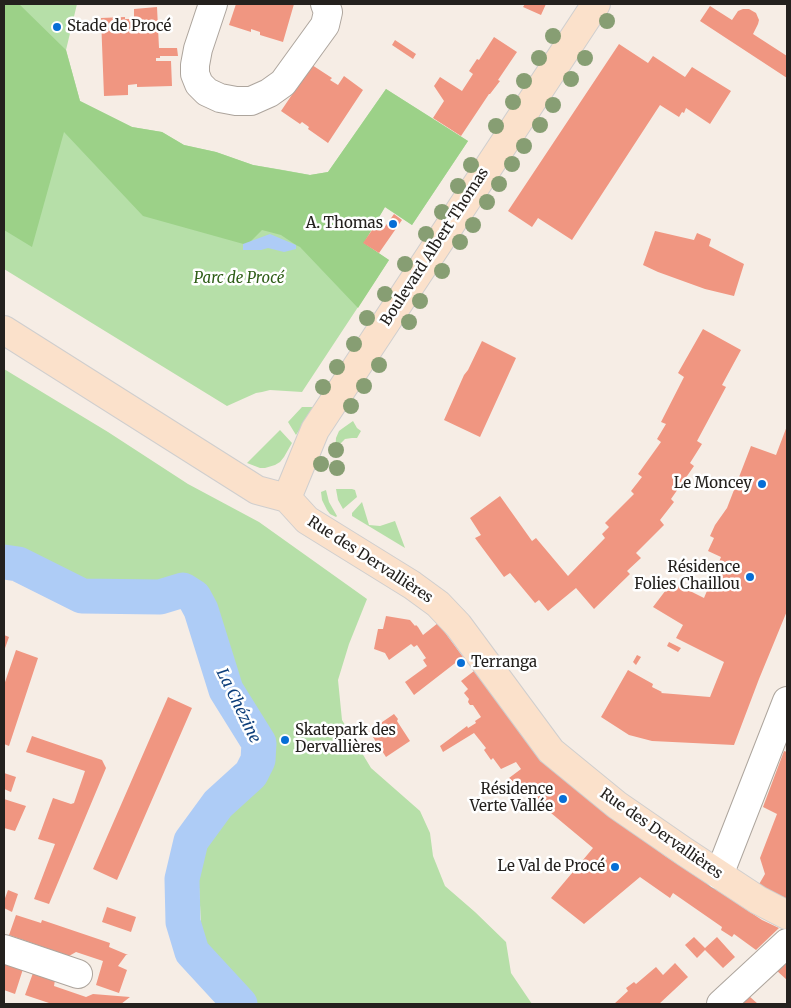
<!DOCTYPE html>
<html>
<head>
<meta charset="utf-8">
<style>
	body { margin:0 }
	#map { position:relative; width:791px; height:1008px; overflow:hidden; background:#f6ede5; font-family:Merriweather,serif }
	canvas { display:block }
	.frame { position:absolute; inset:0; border:5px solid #24211e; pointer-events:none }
</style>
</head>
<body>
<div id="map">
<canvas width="791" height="1008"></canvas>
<div class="frame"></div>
</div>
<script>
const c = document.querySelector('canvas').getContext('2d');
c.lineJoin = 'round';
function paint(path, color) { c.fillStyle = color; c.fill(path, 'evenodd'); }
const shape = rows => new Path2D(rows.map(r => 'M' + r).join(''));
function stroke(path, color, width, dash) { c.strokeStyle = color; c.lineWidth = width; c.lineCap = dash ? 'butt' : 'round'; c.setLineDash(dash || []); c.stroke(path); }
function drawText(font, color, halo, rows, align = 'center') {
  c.font = font + ' Merriweather,serif'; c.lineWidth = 5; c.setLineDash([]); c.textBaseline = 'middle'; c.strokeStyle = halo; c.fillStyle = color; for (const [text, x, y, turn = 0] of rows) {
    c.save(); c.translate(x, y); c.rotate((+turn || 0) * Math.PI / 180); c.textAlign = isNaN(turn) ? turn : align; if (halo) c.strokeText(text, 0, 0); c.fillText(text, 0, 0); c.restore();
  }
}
const green = shape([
	[4,4,77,4,66,50,80,101,132,127,162,132,184,145,216,152,253,165,283,170,310,175,328,172,386,89,468,141,412,225,385,207,363,243,389,260,302,392,270,390,262,392,256,393,227,406,4,269],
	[4,369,108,432,188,484,259,522,367,599,349,644,338,680,342,720,371,768,420,811,430,833,433,856,445,886,475,912,506,942,511,973,532,1004,534,1004,252,1004,203,959,197,851,248,789,265,760,260,735,232,687,220,645,205,598,193,580,159,591,88,588,38,569,4,552],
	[302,407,314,407,296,435,288,422],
	[353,421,357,428,361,431,357,438,352,438,345,439,340,444,341,455,335,453,336,438,339,431,343,428],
	[280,430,292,443,284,457,280,462,275,465,265,468,260,468,247,463],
	[336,489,352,489,355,490,357,497,343,509,338,500],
	[326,490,329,502,337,516,336,517,330,514,327,510,322,500,321,492],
	[362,502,369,525,380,526,395,521,405,548,352,516,352,513]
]);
const forest = shape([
	[4,4,19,4,66,50,80,101,132,127,162,132,184,145,216,152,253,165,310,175,328,172,386,89,468,141,412,225,385,207,364,243,389,260,358,308,300,247,296,245,281,235,262,230,247,245,143,216,64,132,32,247,4,230]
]);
const water = shape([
	[270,234,296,245,296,249,284,252,268,248,261,250,243,250,243,244]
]);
const river = shape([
	[4,562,18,564,82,596,160,597,183,590,194,597,201,610,226,690,259,743,258,760,251,774,218,804,191,841,182,879,183,922,192,952,240,1004]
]);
const building = shape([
	[236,4,294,4,283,42,260,35,260,32,251,29,251,32,229,25],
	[525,4,546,4,541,15,523,7],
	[710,6,732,20,738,11,743,9,749,9,756,13,759,20,758,24,753,34,787,56,787,78,700,21],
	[157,7,159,48,177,48,178,56,160,56,160,58,156,58,156,61,171,61,172,86,137,87,137,84,128,85,128,95,104,96,101,18,125,17,125,19,134,19,134,9],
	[494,37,517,52,498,80,500,81,490,94,489,94,461,136,433,118,444,101,434,86,440,77,462,91,473,74,469,71,477,59,479,60],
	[395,40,416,54,413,59,392,45],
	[619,44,648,63,653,56,685,77,692,67,731,91,710,124,686,108,684,113,682,112,679,117,660,105,572,240,538,218,532,227,508,211],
	[312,65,332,78,330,80,338,85,344,76,363,90,328,143,308,129,309,127,302,122,300,124,281,111],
	[394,214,402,220,379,253,363,243,377,223,384,228],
	[655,231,694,240,697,233,711,239,709,246,744,264,734,296,705,289,658,272,643,265],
	[703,329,741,350,722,385,726,387,697,441,702,444,690,463,694,466,671,499,674,502,660,520,664,525,636,553,641,558,627,571,630,574,594,609,576,588,548,611,539,600,535,603,510,573,504,577,475,538,481,535,470,518,500,496,532,541,536,538,568,576,605,538,602,534,609,527,605,523,634,494,631,491,642,477,638,474,661,442,657,439,666,424,661,422,684,377,678,373],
	[482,341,516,358,480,437,444,420,464,375,468,370],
	[787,426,787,611,759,679,734,745,652,741,629,735,601,717,628,670,653,684,652,687,662,692,661,693,710,697,724,662,676,638,683,625,653,607,672,582,704,598,721,557,708,551,714,538,710,536,715,525,727,508,751,446,776,455],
	[386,616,410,620,415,626,416,625,418,627,423,635,438,623,463,657,414,695,405,682,427,666,423,660,426,658,417,645,414,647,411,644,389,660,385,653,374,649,378,629,383,629],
	[4,635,9,637,4,651],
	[669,642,681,648,678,652,667,646],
	[16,650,38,658,9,746,4,744,4,685],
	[637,655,641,657,636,665,633,662],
	[474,671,540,756,617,820,665,856,762,920,779,928,756,950,734,934,732,937,721,930,722,927,673,893,670,898,640,877,584,924,551,898,593,848,509,778,521,769,516,762,501,769,493,758,491,760,484,750,486,748,474,733,443,752,440,746,467,726,468,728,476,723,475,721,481,717,473,705,470,705,468,702,469,699,464,693,468,689,461,681],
	[168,697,192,708,117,880,93,869],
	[394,714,398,719,397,721,410,741,386,757,369,731],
	[32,736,102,760,106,768,49,904,34,899,55,844,38,839,53,798,71,804,74,803,85,771,26,752],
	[784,751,787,752,787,903,758,886,765,874,760,858,777,814,763,807],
	[4,773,16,777,11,792,4,789],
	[4,799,26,806,15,831,4,828],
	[8,890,18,894,12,912,4,908,4,901],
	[107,907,136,917,131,932,102,922],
	[16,915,41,923,42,920,110,943,109,947,128,955,126,955,118,966,127,970,119,993,96,985,103,961,76,952,69,956,9,935],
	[694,937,705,948,717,937,735,957,723,968,705,950,697,958,685,945],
	[787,960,787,980,776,970],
	[4,963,23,969,15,994,4,990],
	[675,963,688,977,659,1004,614,1004,628,991,626,988,634,982,636,984,656,967,663,975],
	[33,973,55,980,54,986,86,997,93,994,130,997,121,1004,52,1004,25,995],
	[749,996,758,1004,740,1004]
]);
const minor = shape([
	[213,4,198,49,195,65,195,74,199,84,207,92,220,98,236,101,251,101,269,93,283,83,325,25,328,12,325,4],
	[719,875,787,701],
	[4,949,78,974],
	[721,1004,787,943]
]);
const major = shape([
	[4,330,257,490,287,498,307,520,412,585,438,604,458,625,551,751,617,805,685,852,758,900,787,915],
	[287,498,315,430,596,4]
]);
const trees = [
	[607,21],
	[553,36],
	[539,58],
	[585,58],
	[571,79],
	[524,81],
	[513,102],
	[553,105],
	[540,125],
	[496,126],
	[524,146],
	[512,164],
	[471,165],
	[499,184],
	[458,186],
	[487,202],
	[442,212],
	[473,225],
	[426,234],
	[460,242],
	[405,264],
	[442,271],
	[385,294],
	[420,301],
	[367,318],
	[409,322],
	[354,344],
	[379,365],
	[337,367],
	[364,386],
	[323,387],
	[351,406],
	[336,450],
	[321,464],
	[337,468]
];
const markers = [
	[57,27,5,"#066ed6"],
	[393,224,5,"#066ed6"],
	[762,484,5,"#066ed6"],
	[750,577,5,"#066ed6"],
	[461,663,5,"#066ed6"],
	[285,740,5,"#066ed6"],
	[563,799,5,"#066ed6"],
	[615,867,5,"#066ed6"]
];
const poiNames = [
	["Stade de Procé",67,27,"left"],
	["A. Thomas",383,224],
	["Le Moncey",752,484],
	["Résidence",740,568],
	["Folies Chaillou",740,585],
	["Terranga",471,663,"left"],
	["Skatepark des",295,731,"left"],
	["Dervallières",295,748,"left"],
	["Résidence",553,790],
	["Verte Vallée",553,807],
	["Le Val de Procé",605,867]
];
const streetNames = [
	["Boulevard Albert Thomas",435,247,-57],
	["Rue des Dervallières",370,560,33],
	["Rue des Dervallières",661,834,35]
];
const parkNames = [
	["Parc de Procé",239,279]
];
const waterNames = [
	["La Chézine",238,706,64]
];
paint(green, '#b6dfa8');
paint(forest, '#9cd188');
paint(water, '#aeccf6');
stroke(river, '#aeccf6', 35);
paint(building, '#f09681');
stroke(minor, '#ada59d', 30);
stroke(major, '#cfcece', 30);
stroke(minor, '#fff', 28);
stroke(major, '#fbe1cb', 28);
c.fillStyle = '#879e73';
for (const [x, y] of trees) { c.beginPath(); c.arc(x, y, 8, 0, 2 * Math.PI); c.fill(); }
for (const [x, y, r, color] of markers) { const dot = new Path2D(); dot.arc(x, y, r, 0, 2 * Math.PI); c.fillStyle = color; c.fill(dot); stroke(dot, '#fff', 2); }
drawText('15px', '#24211e', '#fff', poiNames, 'right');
drawText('15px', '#24211e', '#fff', streetNames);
drawText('italic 15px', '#2d5d16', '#fff', parkNames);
drawText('italic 16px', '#0d3e7a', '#fff', waterNames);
</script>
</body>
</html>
